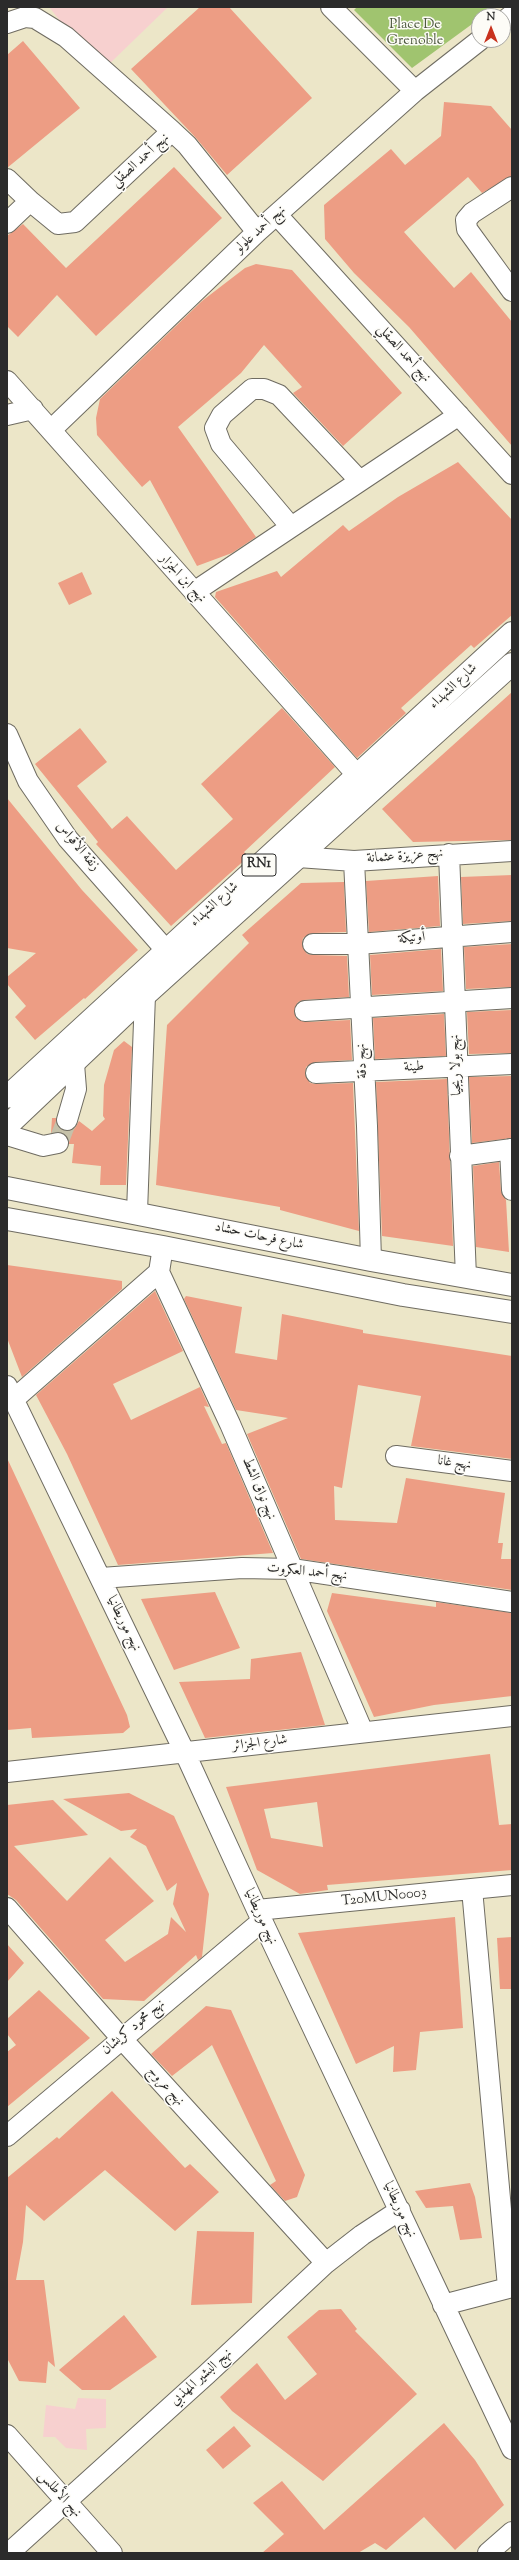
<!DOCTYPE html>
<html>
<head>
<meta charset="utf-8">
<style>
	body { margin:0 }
	#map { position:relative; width:519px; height:2560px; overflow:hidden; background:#ece6c8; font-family:"Sorts Mill Goudy",serif }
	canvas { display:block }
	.frame { position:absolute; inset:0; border:8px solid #2b2b2b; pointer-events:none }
	.north { position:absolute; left:471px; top:8px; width:40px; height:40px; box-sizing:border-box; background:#fdfcf7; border:1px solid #a9a8a5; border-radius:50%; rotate:0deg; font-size:11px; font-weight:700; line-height:16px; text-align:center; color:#2b2b2b }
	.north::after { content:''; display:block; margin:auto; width:14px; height:18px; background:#c8321e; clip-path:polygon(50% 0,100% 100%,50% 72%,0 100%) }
</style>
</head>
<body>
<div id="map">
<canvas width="519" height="2560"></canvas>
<div class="frame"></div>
<div class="north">N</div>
</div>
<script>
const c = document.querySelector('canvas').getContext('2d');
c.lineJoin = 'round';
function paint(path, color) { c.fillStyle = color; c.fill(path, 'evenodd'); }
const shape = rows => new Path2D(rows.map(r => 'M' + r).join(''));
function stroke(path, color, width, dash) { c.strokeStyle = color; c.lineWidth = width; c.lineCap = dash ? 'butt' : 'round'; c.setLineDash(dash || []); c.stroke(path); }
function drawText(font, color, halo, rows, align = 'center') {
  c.font = font + ' "Sorts Mill Goudy",Amiri,serif'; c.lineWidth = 3; c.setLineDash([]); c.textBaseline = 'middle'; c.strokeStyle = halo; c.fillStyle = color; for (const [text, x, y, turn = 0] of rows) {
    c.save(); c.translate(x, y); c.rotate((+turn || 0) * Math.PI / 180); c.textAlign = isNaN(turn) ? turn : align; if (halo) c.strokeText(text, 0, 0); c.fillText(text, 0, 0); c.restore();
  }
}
const built = shape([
	[49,7,168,7,101,72],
	[78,2398,106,2399,106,2428,86,2429,87,2450,66,2448,55,2437,43,2437,46,2405,75,2409]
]);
const green = shape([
	[357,7,495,7,483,16,479,16,479,19,412,68,354,10]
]);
const building = shape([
	[200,7,229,7,312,98,227,175,196,138,131,69],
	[23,41,80,108,7,168,7,55],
	[444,102,491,106,512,130,512,176,482,193,468,177,404,232,454,288,471,272,512,322,512,446,409,327,354,273,325,239,324,205,391,149,405,165,441,136],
	[174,167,222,218,96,336,57,295,18,337,7,326,7,236,23,224,66,268],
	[256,264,292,270,402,393,343,446,293,393,302,387,264,345,241,373,178,427,256,537,232,553,197,566,150,480,142,487,97,435,96,418,100,399,202,301,245,268],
	[458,462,512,520,512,615,474,648,471,645,401,708,406,713,357,758,215,597,216,592,277,571,281,577,343,525,349,531,398,497],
	[82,572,92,594,69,605,58,583],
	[512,692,512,840,413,842,382,809],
	[282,708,335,767,244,852,248,857,171,926,96,844,98,842,35,764,80,728,107,762,77,786,112,829,127,816,176,870,233,819,201,784],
	[7,798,82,890,138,950,85,999,84,998,35,1040,15,1017,26,1006,7,984,7,977,36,953,7,948],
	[512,875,512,921,463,924,461,877],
	[438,876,440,926,369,932,366,881],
	[344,882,346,932,313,933,303,938,302,944,307,954,313,955,347,956,349,997,304,1000,298,1002,294,1011,296,1018,305,1022,350,1020,352,1060,315,1062,306,1067,305,1074,310,1083,316,1084,353,1083,359,1231,280,1210,280,1207,156,1185,167,1025,249,943,242,935,301,883],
	[512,944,512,987,466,989,464,947],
	[441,949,443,991,372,995,370,955],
	[512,1010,512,1053,469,1054,467,1012],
	[444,1014,446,1056,375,1059,373,1018],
	[124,1041,132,1047,126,1185,100,1185,101,1166,72,1163,74,1144,69,1144,67,1136,62,1132,51,1133,52,1118,56,1118,59,1128,69,1131,75,1128,79,1121,92,1131,105,1119,103,1116,104,1085,114,1050],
	[512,1076,512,1138,472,1143,469,1077],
	[447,1079,453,1246,382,1236,376,1082],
	[499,1162,501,1191,506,1200,509,1252,476,1247,473,1166],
	[7,1265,122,1281,122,1289,22,1377,7,1338],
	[155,1291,183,1351,113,1384,131,1420,200,1387,209,1407,204,1406,222,1444,226,1443,273,1553,118,1565,67,1454,36,1395],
	[186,1296,242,1307,235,1353,277,1360,282,1314,363,1330,363,1333,512,1356,512,1459,411,1446,421,1396,358,1385,342,1488,334,1486,335,1520,397,1523,406,1478,505,1493,498,1543,503,1543,501,1559,512,1559,512,1590,301,1559,247,1434,288,1418,236,1410,184,1299],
	[7,1458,127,1715,130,1727,123,1733,32,1738,31,1728,7,1730],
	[215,1592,240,1648,174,1670,141,1599],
	[332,1593,436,1607,436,1602,512,1613,512,1696,434,1705,374,1717,327,1611],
	[301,1652,325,1725,205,1738,179,1682,250,1679,251,1659],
	[490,1754,499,1825,512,1824,512,1870,327,1885,328,1890,300,1894,257,1870,226,1787],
	[317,1802,323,1847,271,1838,264,1809],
	[129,1793,174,1816,209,1894,202,1957,198,1960,196,1955,144,2001,103,1999,16,1900,7,1894,7,1805,53,1800,88,1835,14,1846,67,1901,110,1857,154,1901,105,1940,125,1962,168,1934,171,1917,186,1932,173,1904,177,1883,167,1891,146,1846,130,1837,137,1829,121,1831,63,1799],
	[455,1917,463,2028,420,2032,416,2070,393,2072,394,2046,356,2064,298,1933],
	[512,1937,512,1989,500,1989,497,1938],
	[7,1944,24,1963,7,1982],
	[39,1990,90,2038,7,2107,7,2052,16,2045,7,2034,7,2019],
	[206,2006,231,2010,305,2175,297,2197,285,2201,270,2185,276,2181,212,2045,172,2076,151,2054],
	[112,2091,185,2168,190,2164,219,2192,175,2231,105,2170,44,2221,26,2205,23,2242,16,2280,44,2280,55,2367,48,2361,46,2383,19,2381,7,2358,7,2178,57,2137,59,2139],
	[470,2183,475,2197,482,2238,460,2240,453,2206,426,2208,415,2191],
	[197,2231,254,2232,252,2303,191,2305],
	[341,2309,357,2329,355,2331,417,2394,323,2481,232,2411,220,2397,257,2363,285,2400,317,2374,287,2337,319,2310],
	[124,2315,157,2357,110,2390,82,2390,59,2370],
	[444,2423,475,2460,504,2505,455,2550,424,2517,386,2550,375,2543,358,2553,262,2553,284,2534,253,2503,282,2481,324,2530],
	[234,2426,251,2446,223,2469,206,2450]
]);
const minorTunnel = shape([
	[58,1143,67,1120]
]);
const minor = shape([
	[331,7,415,91],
	[503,22,512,15],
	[7,23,25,17,35,18,66,37,172,131],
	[7,179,30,201],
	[512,187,472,213,466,220,467,229,512,291],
	[277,215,512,474],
	[7,223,30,201,58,224,75,222,172,131,187,145,257,232],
	[7,381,358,776],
	[7,415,33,409],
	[52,429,257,232,415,91,480,40],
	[291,527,221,444,215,428,222,415,252,389,264,389,279,395,360,481],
	[194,592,459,415],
	[7,734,28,781,68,839,165,949],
	[449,854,466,1277],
	[298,857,354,861,512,851],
	[354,861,367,1126,371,1260],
	[313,944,358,944,512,932],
	[305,1011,512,998],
	[316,1073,512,1064],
	[67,1120,76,1089,74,1064],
	[7,1135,43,1146,58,1143],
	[510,1149,512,1190],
	[460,1156,512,1149],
	[137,1212,145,995],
	[163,1247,159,1272,230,1424,363,1732],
	[7,1386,185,1753,257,1910,512,2449],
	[13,1400,159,1272],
	[396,1456,512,1471],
	[101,1578,242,1568,292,1569,512,1602],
	[7,1772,512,1716],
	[472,1889,508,2287],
	[7,1908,122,2039,326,2263],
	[257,1910,512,1885],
	[7,2136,262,1921],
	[443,2305,512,2287],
	[7,2435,112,2553],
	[9,2553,207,2374,326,2263,362,2235,400,2210],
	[488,2553,512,2532]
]);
const major = shape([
	[7,1097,512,633],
	[7,1126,145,995,512,664],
	[7,1188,371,1260,512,1285],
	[7,1219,163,1247,403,1295,512,1312]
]);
const shields = [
	[259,865,34]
];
const shieldNames = [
	["RN1",259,865]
];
const parkNames = [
	["Place De",415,26],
	["Grenoble",415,42]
];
const streetNames = [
	["نهج أحمد الصقلي",141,161,-42],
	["نهج أحمد علولو",261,230,-42],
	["نهج أحمد الصقلي",403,354,48],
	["نهج ابن الجزار",182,579,47],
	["شارع الشهداء",454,687,-43],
	["زنقة الأقواس",77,847,50],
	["نهج عزيزة عثمانة",405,857,-4],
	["شارع الشهداء",215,905,-42],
	["أوتيكة",412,939,-5],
	["نهج دقة",363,1061,-93],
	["نهج بولا ريجيا",457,1065,-92],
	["طينة",414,1068,-3],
	["شارع فرحات حشاد",259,1237,12],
	["نهج غانا",454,1464,8],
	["نهج نواق الشط",258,1489,67],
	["نهج أحمد العكروت",307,1573,6],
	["نهج موريطانيا",123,1624,64],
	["شارع الجزائر",260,1744,-7],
	["T20MUN0003",384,1898,-6],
	["نهج موريطانيا",260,1917,65],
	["نهج محمود كريشان",134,2028,-40],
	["نهج عروج",165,2087,48],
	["نهج موريطانيا",399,2210,65],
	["نهج البشير المهذبي",202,2378,-42],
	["نهج الأطلس",59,2495,48]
];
paint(built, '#f7d0cf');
paint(green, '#a0c46f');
paint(building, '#ed9d84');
stroke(minorTunnel, '#c5c1a9', 20, [20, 10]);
stroke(minor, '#6f6c62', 22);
stroke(major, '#6f6c62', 24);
stroke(minor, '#fff', 20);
stroke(major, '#fff', 22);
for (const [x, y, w] of shields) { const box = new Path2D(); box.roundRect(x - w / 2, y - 11, w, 22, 3); c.fillStyle = '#fdfcf7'; c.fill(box); stroke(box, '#2b2b2b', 1); }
drawText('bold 13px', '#2b2b2b', null, shieldNames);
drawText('14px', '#4e593f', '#fdfcf7', parkNames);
drawText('14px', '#2b2b2b', '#fdfcf7', streetNames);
</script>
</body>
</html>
